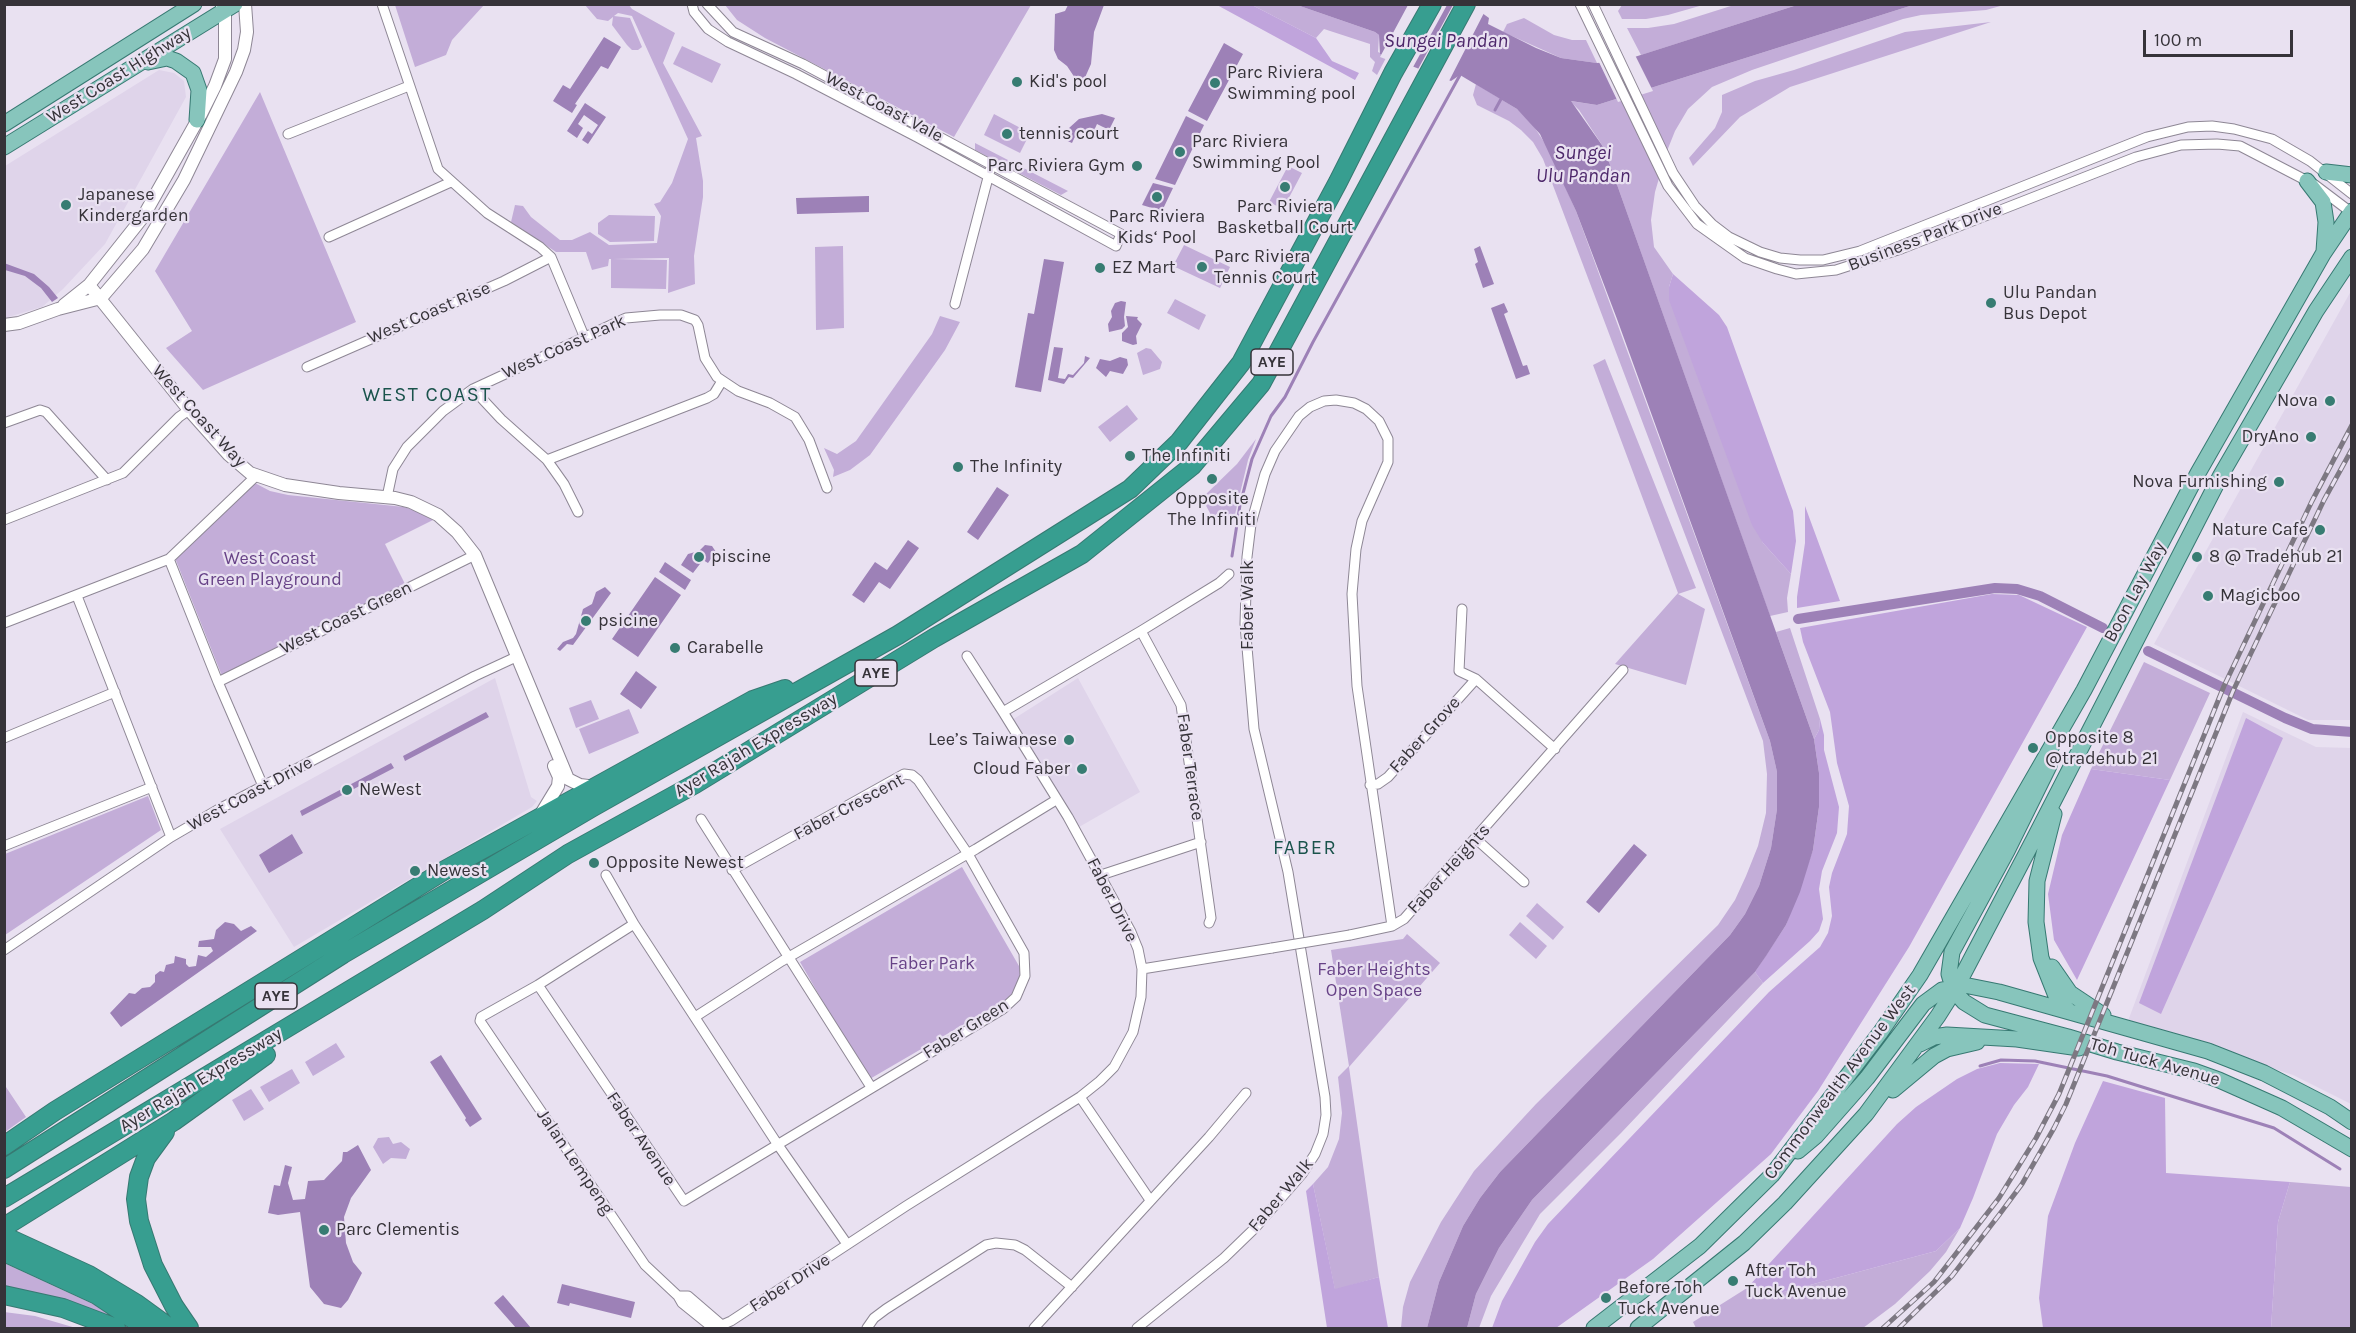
<!DOCTYPE html>
<html>
<head>
<meta charset="utf-8">
<style>
	body { margin:0 }
	#map { position:relative; width:2356px; height:1333px; overflow:hidden; background:#e9e1f1; font-family:Karla,sans-serif }
	canvas { display:block }
	.frame { position:absolute; inset:0; border:6px solid #363339; pointer-events:none }
	.scale { position:absolute; left:2143px; top:30px; width:150px; height:27px; box-sizing:border-box; border:3px solid #363339; border-top:0; padding-left:8px; font-size:18px; line-height:21px; white-space:nowrap; color:#363339; -webkit-text-stroke:4px #e9e1f1; paint-order:stroke }
</style>
</head>
<body>
<div id="map">
<canvas width="2356" height="1333"></canvas>
<div class="frame"></div>
<div class="scale">100 m</div>
</div>
<script>
const c = document.querySelector('canvas').getContext('2d');
c.lineJoin = 'round';
function paint(path, color) { c.fillStyle = color; c.fill(path, 'evenodd'); }
const shape = rows => new Path2D(rows.map(r => 'M' + r).join(''));
function stroke(path, color, width, dash) { c.strokeStyle = color; c.lineWidth = width; c.lineCap = dash ? 'butt' : 'round'; c.setLineDash(dash || []); c.stroke(path); }
function drawText(font, color, halo, rows, align = 'center') {
  c.font = font + ' Karla,sans-serif'; c.lineWidth = 4.5; c.setLineDash([]); c.textBaseline = 'middle'; c.strokeStyle = halo; c.fillStyle = color; for (const [text, x, y, turn = 0] of rows) {
    c.save(); c.translate(x, y); c.rotate((+turn || 0) * Math.PI / 180); c.textAlign = isNaN(turn) ? turn : align; if (halo) c.strokeText(text, 0, 0); c.fillText(text, 0, 0); c.restore();
  }
}
const built = shape([
	[159,70,174,73,184,81,186,97,105,244,63,289,42,307,5,318,5,166],
	[2351,291,2351,720,2308,720,2154,644],
	[495,678,531,797,537,801,532,807,294,947,220,829],
	[1078,678,1140,792,1079,827,1012,720],
	[2243,712,2316,747,2351,748,2351,1104,2293,1075,2128,1021]
]);
const green = shape([
	[395,5,395,4,484,5,452,40,446,55,415,67],
	[585,5,629,5,632,9,675,33,663,63,702,136,696,138,703,181,703,197,694,256,695,284,668,293,669,258,613,259,667,260,666,289,611,288,611,259,609,259,608,266,592,270,586,252,556,252,511,222,515,205,523,206,531,217,560,240,572,240,590,232,609,245,657,243,661,216,654,204,660,202,672,183,688,139,632,16,618,13,614,16,630,18,642,47,638,50,632,50,627,45,612,25,613,17,608,21,597,19],
	[725,5,1031,5,954,137,765,38,737,20],
	[1252,5,1297,5,1375,32,1379,35,1378,52,1387,56,1377,75,1372,71,1375,62,1370,57,1370,44,1324,29,1316,38],
	[1622,5,1622,4,1703,5,1668,15,1646,19,1622,19,1618,11],
	[1734,5,1797,5,1641,55,1627,28,1648,28,1674,24],
	[1913,5,2004,5,1986,10,1921,15,1903,19,1752,70,1712,87,1688,109,1675,131,1667,151,1655,192,1651,220,1654,247,1673,274,1669,287,1763,543,1791,574,1787,598,1788,612,1770,616,1604,148,1579,110,1570,101,1597,105],
	[1524,18,1554,35,1572,40,1586,40,1597,63,1561,58,1503,32,1507,24],
	[1991,22,1790,87,1740,117,1693,166,1689,158,1715,128,1722,112,1722,95,1755,81,1794,70,1905,32],
	[682,46,721,64,712,83,673,64],
	[1476,84,1517,109,1531,122,1548,148,1576,211,1770,741,1777,772,1777,809,1771,848,1759,886,1745,914,1730,935,1500,1172,1480,1198,1463,1226,1439,1282,1427,1328,1401,1328,1403,1307,1410,1282,1441,1222,1474,1171,1536,1104,1718,925,1735,900,1746,876,1758,846,1766,813,1767,774,1763,741,1543,159,1533,142,1521,130,1509,121,1477,105,1473,95],
	[260,92,356,322,203,390,166,348,192,331,155,271],
	[994,114,1030,133,1020,153,984,135],
	[975,143,1068,191,1061,195,975,150],
	[1288,166,1302,173,1283,209,1269,202],
	[609,215,655,216,654,241,610,242,598,234,598,223],
	[1184,245,1230,267,1220,288,1173,266],
	[843,246,844,328,816,330,815,247],
	[1175,299,1206,315,1199,330,1167,313],
	[940,316,960,322,945,350,870,455,850,470,833,477,834,470,824,448,837,454,856,441,932,334],
	[1146,348,1151,349,1162,362,1160,369,1143,375,1137,353],
	[1605,359,1696,588,1678,594,1705,609,1686,685,1615,664,1678,593,1593,365],
	[1127,405,1138,419,1110,442,1098,427],
	[1256,439,1248,460,1232,527,1211,515,1202,498,1237,464],
	[253,482,270,491,288,495,404,507,422,513,433,520,385,544,405,584,222,676,175,558],
	[1790,628,1820,719,1819,730,1814,739,1776,632],
	[2144,662,2210,693,2170,780,2091,769],
	[591,700,599,719,576,728,569,708],
	[629,709,639,733,589,754,579,729],
	[148,796,161,830,5,935,5,854],
	[962,867,1023,973,1014,995,868,1080,800,962],
	[1537,903,1564,927,1553,940,1526,916],
	[1520,922,1547,946,1536,959,1509,935],
	[1407,934,1440,963,1349,1067,1379,1277,1335,1290,1313,1184,1328,1167,1339,1139,1342,1113,1338,1077,1349,1066,1331,950,1403,939],
	[1755,972,1763,983,1621,1133,1540,1214,1491,1296,1479,1328,1467,1328,1476,1294,1499,1248,1532,1200],
	[336,1043,345,1057,313,1076,305,1062],
	[292,1069,300,1083,269,1102,260,1087],
	[4,1084,26,1117,5,1132,4,1132],
	[251,1089,264,1109,244,1121,232,1100],
	[389,1137,393,1144,401,1142,410,1149,406,1159,391,1158,383,1164,373,1147,378,1138],
	[2290,1182,2351,1187,2351,1328,2271,1328,2278,1222],
	[1960,1228,1946,1252,1930,1271,1895,1304,1863,1328,1696,1328,1693,1322,1747,1288,1758,1299,1936,1251],
	[4,1263,93,1304,122,1324,5,1287],
	[4,1312,35,1316,76,1328,5,1328]
]);
const forest = shape([
	[1217,5,1252,5,1316,38,1332,61,1359,73,1355,80],
	[1673,274,1719,315,1727,327,1793,511,1796,541,1791,574,1763,543,1752,525,1669,300,1669,287],
	[1805,506,1840,601,1797,608,1797,597,1805,543],
	[1992,594,2019,595,2087,627,1909,947,1818,1091,1771,1154,1653,1259,1556,1328,1492,1328,1502,1301,1535,1242,1548,1224,1769,992,1820,947,1828,933,1832,916,1829,887,1832,873,1847,834,1849,806,1837,763,1830,712,1803,642,1800,628],
	[2246,718,2283,738,2161,1014,2139,1003],
	[1820,719,1824,735,1824,750,1839,807,1837,833,1822,871,1819,889,1823,919,1819,931,1810,941,1763,983,1755,972,1786,925,1813,850,1819,807,1819,773,1814,739,1819,730],
	[2091,769,2170,780,2077,980,2054,940,2048,894,2062,835],
	[2000,1063,2039,1064,2028,1087,2014,1105,1997,1134,1973,1198,1960,1228,1936,1251,1758,1299,1747,1288,1897,1124,1916,1107,1957,1079,1977,1069],
	[2103,1081,2165,1098,2166,1173,2290,1182,2278,1222,2271,1328,2043,1328,2039,1298,2048,1216,2075,1143],
	[1313,1184,1335,1289,1379,1277,1388,1328,1327,1328,1306,1191]
]);
const water = shape([
	[1068,5,1104,5,1094,32,1091,64,1083,82,1077,81,1067,66,1058,59,1054,50,1055,14,1065,11],
	[1297,5,1471,5,1489,18,1488,24,1536,48,1561,58,1597,63,1622,61,1797,5,1913,5,1597,105,1571,101,1604,148,1814,739,1819,773,1819,807,1813,850,1800,892,1786,925,1766,956,1755,972,1532,1200,1499,1248,1476,1294,1467,1328,1427,1328,1439,1282,1463,1226,1480,1198,1500,1172,1730,935,1745,914,1759,886,1771,848,1777,809,1777,772,1770,741,1617,319,1576,211,1540,134,1517,109,1460,75,1451,81,1380,54,1379,35,1375,32],
	[604,37,621,47,608,69,601,66,575,104,577,105,572,113,553,101,563,85,570,89],
	[1224,43,1243,54,1207,121,1188,111],
	[585,103,606,117,588,144,582,140,588,131,592,134,598,125,584,115,578,124,583,128,577,138,567,131],
	[1102,114,1115,118,1109,130,1097,124,1092,135,1079,128,1072,143,1063,139,1069,128,1079,119],
	[1186,116,1204,125,1175,185,1155,179],
	[1153,183,1173,188,1162,211,1142,205],
	[869,196,869,212,797,214,796,198],
	[1480,246,1494,284,1483,288,1475,264,1478,262,1474,249],
	[1044,259,1064,262,1041,392,1015,387,1028,313,1034,314],
	[4,263,34,274,49,287,58,298,52,302,41,288,25,276,5,270],
	[1121,301,1126,302,1124,317,1125,326,1122,329,1109,332,1108,324,1112,317,1111,311,1115,303],
	[1504,303,1508,312,1504,314,1523,366,1527,365,1530,374,1516,379,1491,308],
	[1126,316,1138,317,1137,319,1142,324,1136,336,1137,344,1133,345,1122,341,1122,333,1128,327],
	[1054,347,1063,348,1058,378,1065,379,1068,374,1073,375,1084,363,1085,356,1090,358,1073,378,1069,377,1064,384,1048,380],
	[1120,357,1127,359,1128,365,1123,374,1110,371,1106,377,1096,368,1100,359,1110,361],
	[997,487,1009,495,978,540,967,532],
	[908,540,919,548,890,589,879,582,864,603,852,595,875,562,887,570],
	[705,545,712,546,716,552,708,563,703,560,693,573,681,565,688,554,699,551],
	[665,562,691,580,685,590,659,572],
	[655,577,681,595,638,657,612,639],
	[605,587,611,593,573,645,567,644,560,651,557,649,563,642,573,638,576,634,583,609,592,604,596,592],
	[636,671,657,687,641,709,620,694],
	[486,712,489,717,405,761,403,756],
	[391,763,394,768,302,816,300,811],
	[292,834,303,853,269,873,259,855],
	[1634,844,1647,855,1599,913,1586,902],
	[225,922,234,924,241,931,251,926,257,931,121,1027,110,1013,129,993,135,994,142,988,150,987,155,982,155,975,160,971,164,972,166,965,174,963,175,956,186,959,186,964,189,967,196,966,198,955,206,957,213,951,211,947,198,947,199,941,214,939,216,930],
	[441,1055,482,1119,470,1127,465,1120,466,1118,430,1062],
	[358,1145,371,1170,351,1198,344,1217,346,1243,353,1262,362,1273,348,1300,341,1308,324,1304,310,1287,300,1212,278,1215,268,1213,274,1185,280,1186,285,1165,292,1167,288,1183,293,1200,305,1199,308,1181,324,1180,342,1161,343,1152,347,1152],
	[562,1284,635,1302,631,1318,570,1303,569,1306,557,1303],
	[503,1295,531,1328,516,1328,494,1303]
]);
const pier = shape([
	[1476,4,1485,11,1448,83,1417,71,1453,5],
	[1408,5,1447,5,1412,69,1380,57],
	[1634,53,1653,91,1618,102,1598,60,1621,58]
]);
const stream = shape([
	[1495,110,1501,99],
	[1232,556,1240,505,1252,459,1271,416,1285,397,1313,342,1460,75],
	[1980,1066,2001,1060,2035,1061,2107,1076,2274,1128,2340,1169]
]);
const canal = shape([
	[1798,619,1995,588,2017,589,2040,596,2103,628],
	[2148,651,2285,718,2312,729,2352,732]
]);
const minor = shape([
	[382,4,438,169,487,213,540,247,551,257,584,336],
	[692,4,694,12,708,29,728,42,796,74,917,137,1116,246,1121,234,803,64,733,32,707,4],
	[1580,4,1668,186,1697,224,1745,258,1777,269,1796,274,1836,270,1901,249,2136,157,2181,145,2217,144,2240,146,2315,185,2352,213],
	[1593,4,1673,173,1695,206,1712,224,1729,237,1760,252,1780,258,1800,260,1823,260,1860,251,2147,137,2188,127,2212,126,2234,129,2272,139,2310,161,2352,194],
	[288,134,409,86],
	[329,237,451,182],
	[955,304,990,170],
	[307,367,504,281,551,257],
	[473,389,501,419,547,460,564,484,578,512],
	[4,423,40,410,46,412,107,480],
	[547,460,707,398,714,394,722,381],
	[387,497,393,469,407,447,443,411,473,389,626,318,660,315,681,315,695,320,698,325,705,358,717,377,738,391,770,403,795,417,809,440,827,488],
	[4,520,123,473,179,417,189,410],
	[169,559,218,682,263,786],
	[77,596,171,837],
	[1462,609,1459,671,1476,679,1555,749],
	[4,623,169,559,256,476],
	[1141,631,1181,705,1211,918,1209,923],
	[218,682,475,555],
	[1003,712,1141,631,1219,583,1229,574],
	[4,738,115,692],
	[1370,785,1378,784,1388,777,1476,679],
	[701,819,871,1087],
	[1476,839,1524,882],
	[4,846,152,787],
	[606,875,634,924,778,1145,847,1244],
	[1101,875,1201,842],
	[634,924,538,985,481,1017,480,1021,645,1265,678,1296,682,1303,713,1328],
	[1350,935,1392,926,1404,919,1623,670],
	[4,950,171,837,219,809,475,676,516,657],
	[1142,969,1272,948],
	[538,985,684,1201,1003,1009,1016,997,1025,976,1024,953,968,854,918,780,912,775,904,774,732,870],
	[695,1017,782,961,976,849,1056,800],
	[1080,1097,1150,1200],
	[678,1296,688,1296,724,1327],
	[715,1328,731,1321,906,1206,1080,1097,1100,1081,1114,1067,1133,1032,1141,997,1142,969,1138,949,1131,932,1068,817,1003,712,967,656],
	[867,1328,874,1318,886,1309,986,1245,996,1243,1015,1245,1025,1250,1072,1287],
	[1034,1328,1209,1137,1246,1093],
	[1137,1328,1224,1258,1255,1228,1302,1174,1315,1154,1323,1134,1326,1115,1325,1097,1288,872,1254,729,1245,624,1247,557,1251,524,1265,474,1275,451,1299,416,1310,407,1324,401,1336,400,1354,403,1366,409,1379,421,1388,439,1388,462,1362,521,1356,549,1352,594,1357,686,1392,926]
]);
const tertiary = shape([
	[89,285,189,410,229,455,250,473,285,485,339,493,395,498,411,502,438,515,457,532,475,555,568,779,580,785,596,787],
	[64,305,89,285,143,217,201,114,215,86,225,59,225,10,222,6],
	[4,325,19,323,58,309,101,298,143,249,184,180,236,72,244,50,247,32,245,4],
	[541,814,558,786,559,777,554,766]
]);
const primary = shape([
	[148,62,167,58,176,61,193,73,199,90,197,120],
	[4,124,194,4],
	[4,147,235,4],
	[2326,172,2352,175],
	[2307,181,2323,202,2326,222,2324,251],
	[2049,766,2007,851,1952,952,1949,974,1954,991,1964,1002,1985,1015,2068,1037,2117,1052,2194,1071,2219,1080,2282,1108,2352,1149],
	[2054,814,2037,881,2036,922,2041,958,2058,1001,2068,1010],
	[2052,967,2070,993,2103,1015],
	[1920,1044,1934,1037,1947,1035,2017,1039,2079,1048],
	[1893,1090,1934,1056,1947,1049,1977,1042],
	[1798,1151,1816,1136,1867,1078,1923,1004,1942,990,1964,985,1999,992,2208,1051,2264,1073,2330,1107,2352,1122],
	[1594,1328,1700,1246,1772,1175,1880,1033,1920,975,2084,690,2198,473,2323,254,2352,211],
	[1638,1328,1744,1243,1785,1203,1866,1114,1938,1016,1957,986,2034,839,2221,475,2316,311,2352,257]
]);
const motorway = shape([
	[165,1132,146,1158,139,1177,136,1199,139,1221,153,1265,174,1306,189,1328],
	[4,1146,55,1111,445,870,753,700,785,689],
	[4,1169,343,954,593,807,898,635,1130,489,1179,442,1241,363,1338,182,1393,73,1432,4],
	[4,1198,483,910,568,854,695,784,934,638,1082,554,1192,466,1261,384,1466,4],
	[4,1227,174,1121,266,1055],
	[4,1236,89,1275,137,1304,170,1328],
	[4,1252,97,1295,146,1328],
	[4,1295,63,1308,116,1328]
]);
const rail = shape([
	[1883,1328,1934,1282,1999,1198,2036,1138,2059,1094,2224,686,2312,501,2352,425],
	[1899,1328,1952,1276,1999,1215,2022,1184,2054,1128,2066,1104,2233,691,2324,500,2352,449]
]);
const minorBridge = shape([
	[1272,948,1350,935]
]);
const markers = [
	[1017,82,6,"#377c72"],
	[1215,83,6,"#377c72"],
	[1007,134,6,"#377c72"],
	[1180,152,6,"#377c72"],
	[1137,166,6,"#377c72"],
	[1285,187,6,"#377c72"],
	[1157,197,6,"#377c72"],
	[66,205,6,"#377c72"],
	[1202,267,6,"#377c72"],
	[1100,268,6,"#377c72"],
	[1991,303,6,"#377c72"],
	[2330,401,6,"#377c72"],
	[2311,437,6,"#377c72"],
	[1130,456,6,"#377c72"],
	[958,467,6,"#377c72"],
	[1212,479,6,"#377c72"],
	[2279,482,6,"#377c72"],
	[2320,530,6,"#377c72"],
	[699,557,6,"#377c72"],
	[2197,557,6,"#377c72"],
	[2208,596,6,"#377c72"],
	[586,621,6,"#377c72"],
	[675,648,6,"#377c72"],
	[1069,740,6,"#377c72"],
	[2033,748,6,"#377c72"],
	[1082,769,6,"#377c72"],
	[347,790,6,"#377c72"],
	[594,863,6,"#377c72"],
	[415,871,6,"#377c72"],
	[324,1230,6,"#377c72"],
	[1733,1281,6,"#377c72"],
	[1606,1298,6,"#377c72"]
];
const shields = [
	[1272,362,42],
	[876,673,42],
	[276,996,42]
];
const shieldNames = [
	["AYE",1272,362],
	["AYE",876,673],
	["AYE",276,996]
];
const poiNames = [
	["Parc Riviera",1227,73],
	["Swimming pool",1227,94],
	["Kid's pool",1029,82],
	["tennis court",1019,134],
	["Parc Riviera",1192,142],
	["Swimming Pool",1192,163],
	["Parc Riviera Gym",1125,166,"right"],
	["Japanese",78,195],
	["Kindergarden",78,216],
	["Parc Riviera",1285,207,"center"],
	["Basketball Court",1285,228,"center"],
	["Parc Riviera",1157,217,"center"],
	["Kids‘ Pool",1157,238,"center"],
	["Parc Riviera",1214,257],
	["Tennis Court",1214,278],
	["EZ Mart",1112,268],
	["Ulu Pandan",2003,293],
	["Bus Depot",2003,314],
	["Nova",2318,401,"right"],
	["DryAno",2299,437,"right"],
	["The Infiniti",1142,456],
	["The Infinity",970,467],
	["Nova Furnishing",2267,482,"right"],
	["Opposite",1212,499,"center"],
	["The Infiniti",1212,520,"center"],
	["Nature Cafe",2308,530,"right"],
	["piscine",711,557],
	["8 @ Tradehub 21",2209,557],
	["Magicboo",2220,596],
	["psicine",598,621],
	["Carabelle",687,648],
	["Opposite 8",2045,738],
	["@tradehub 21",2045,759],
	["Lee’s Taiwanese",1057,740,"right"],
	["Cloud Faber",1070,769,"right"],
	["NeWest",359,790],
	["Opposite Newest",606,863],
	["Newest",427,871],
	["Parc Clementis",336,1230],
	["After Toh",1745,1271],
	["Tuck Avenue",1745,1292],
	["Before Toh",1618,1288],
	["Tuck Avenue",1618,1309]
];
const streetNames = [
	["West Coast Highway",119,75,-32],
	["West Coast Vale",884,107,28],
	["Business Park Drive",1925,237,-21],
	["West Coast Rise",429,313,-23],
	["West Coast Park",564,347,-24],
	["West Coast Way",199,416,48],
	["Boon Lay Way",2135,592,-62],
	["Faber Walk",1248,605,-90],
	["West Coast Green",346,618,-26],
	["Faber Grove",1425,735,-48],
	["Ayer Rajah Expressway",756,745,-31],
	["Faber Terrace",1190,767,82],
	["West Coast Drive",250,794,-28],
	["Faber Crescent",849,807,-28],
	["Faber Heights",1449,869,-48],
	["Faber Drive",1112,900,63],
	["Faber Green",966,1029,-32],
	["Toh Tuck Avenue",2155,1062,16],
	["Ayer Rajah Expressway",201,1080,-31],
	["Commonwealth Avenue West",1840,1082,-53],
	["Faber Avenue",641,1139,56],
	["Jalan Lempeng",575,1162,56],
	["Faber Walk",1281,1195,-50],
	["Faber Drive",790,1283,-33]
];
const parkNames = [
	["West Coast",270,559],
	["Green Playground",270,580],
	["Faber Park",932,964],
	["Faber Heights",1374,970],
	["Open Space",1374,991]
];
const waterNames = [
	["Sungei Pandan",1446,41],
	["Sungei",1583,153],
	["Ulu Pandan",1583,176]
];
const neighbourhoodNames = [
	["WEST COAST",427,395],
	["FABER",1305,848]
];
paint(built, '#dfd4ea');
paint(green, '#c3add8');
paint(forest, '#c0a4dc');
paint(water, '#9d81b7');
paint(pier, '#e9e1f1');
stroke(stream, '#9d81b7', 3);
stroke(canal, '#9d81b7', 10);
stroke(minor, '#8e8795', 11);
stroke(tertiary, '#8e8795', 14);
stroke(primary, '#377972', 17);
stroke(motorway, '#377972', 20);
stroke(minor, '#fff', 9);
stroke(tertiary, '#fff', 12);
stroke(primary, '#87c5bc', 15);
stroke(motorway, '#379e90', 18);
stroke(rail, '#7d7882', 5);
stroke(rail, '#e9e1f1', 3, [9]);
stroke(minorBridge, '#8e8795', 11, []);
stroke(minorBridge, '#fff', 9);
for (const [x, y, r, color] of markers) { const dot = new Path2D(); dot.arc(x, y, r, 0, 2 * Math.PI); c.fillStyle = color; c.fill(dot); stroke(dot, '#e9e1f1', 2); }
for (const [x, y, w] of shields) { const box = new Path2D(); box.roundRect(x - w / 2, y - 13, w, 26, 4.5); c.fillStyle = '#e9e1f1'; c.fill(box); stroke(box, '#363339', 1.5); }
drawText('bold 16px', '#363339', null, shieldNames);
drawText('18px', '#363339', '#e9e1f1', poiNames, 'left');
drawText('18px', '#363339', '#e9e1f1', streetNames);
drawText('18px', '#674287', '#e9e1f1', parkNames);
drawText('italic 20px', '#4d276a', '#e9e1f1', waterNames);
c.letterSpacing = '1.5px';
drawText('20px', '#1a534c', '#e9e1f1', neighbourhoodNames);
c.letterSpacing = '0px';
</script>
</body>
</html>
